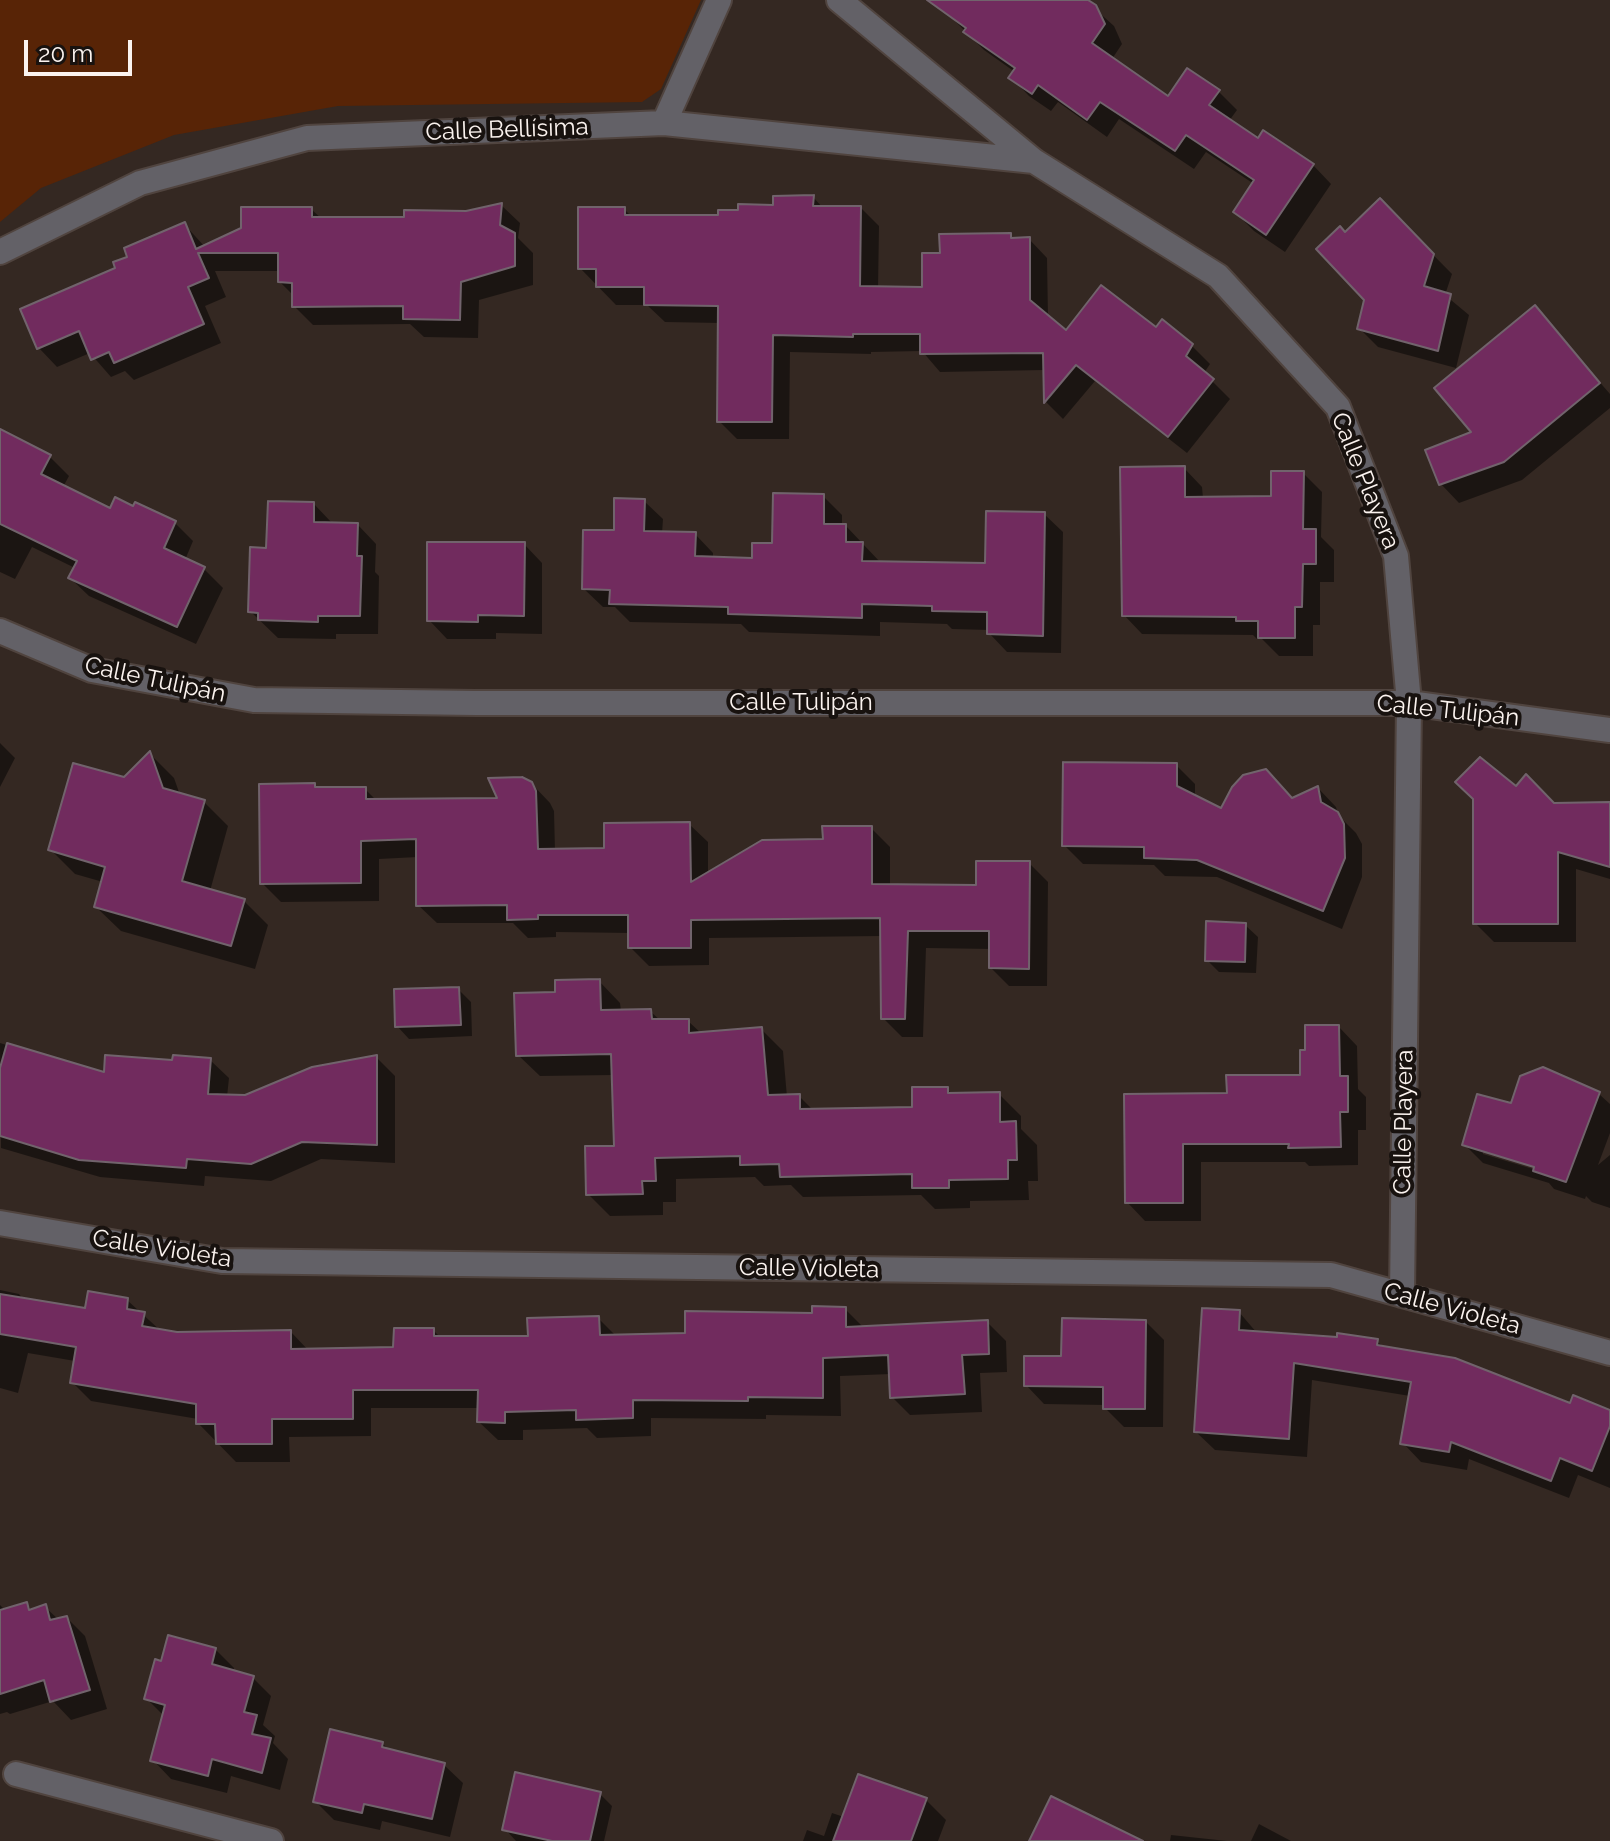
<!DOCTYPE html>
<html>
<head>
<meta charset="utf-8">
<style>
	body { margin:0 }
	#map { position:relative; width:1610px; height:1841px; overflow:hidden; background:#342822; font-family:Raleway,sans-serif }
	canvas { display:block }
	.scale { position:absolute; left:24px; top:40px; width:108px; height:36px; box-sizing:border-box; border:4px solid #fbf3ef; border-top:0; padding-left:10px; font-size:24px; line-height:28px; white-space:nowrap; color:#fbf3ef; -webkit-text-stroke:6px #18120f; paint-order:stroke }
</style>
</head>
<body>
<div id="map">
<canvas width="1610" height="1841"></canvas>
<div class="scale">20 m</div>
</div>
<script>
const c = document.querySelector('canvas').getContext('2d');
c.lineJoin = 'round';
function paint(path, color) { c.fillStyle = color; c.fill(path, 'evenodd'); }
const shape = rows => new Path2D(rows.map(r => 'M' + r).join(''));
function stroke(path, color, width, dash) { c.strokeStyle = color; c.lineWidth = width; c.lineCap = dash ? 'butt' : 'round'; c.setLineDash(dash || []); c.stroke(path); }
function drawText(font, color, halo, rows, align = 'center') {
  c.font = font + ' Raleway,sans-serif'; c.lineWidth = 8; c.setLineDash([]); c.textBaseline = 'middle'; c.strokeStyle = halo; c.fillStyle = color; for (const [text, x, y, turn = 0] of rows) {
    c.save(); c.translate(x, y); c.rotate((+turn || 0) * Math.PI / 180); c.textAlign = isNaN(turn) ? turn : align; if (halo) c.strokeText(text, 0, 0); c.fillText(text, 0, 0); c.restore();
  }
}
const green = shape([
	[0,0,701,0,661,89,642,102,338,106,174,135,41,188,0,222]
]);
const shadow = shape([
	[958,0,1085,0,1114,26,1122,44,1112,59,1168,98,1218,91,1237,110,1229,121,1259,141,1313,165,1331,184,1285,252,1254,231,1235,212,1254,184,1206,152,1194,169,1119,119,1107,137,1058,102,1051,111,1029,96,1011,77,1015,72,984,50,948,14],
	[813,197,823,208,861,208,879,226,878,290,924,289,942,255,1010,235,1015,240,1029,239,1047,258,1048,317,1067,333,1156,329,1192,346,1210,364,1204,373,1230,399,1187,453,1095,381,1063,419,1046,402,1045,370,940,372,922,351,871,352,871,354,790,352,789,439,737,439,719,421,720,323,665,322,647,305,616,305,580,268,624,209,632,217,720,217],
	[1380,201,1452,274,1445,295,1469,315,1456,368,1378,347,1359,328,1367,299,1345,235],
	[501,205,520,223,518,238,533,253,533,285,479,300,478,338,424,337,410,324,313,325,294,306,294,296,280,282,280,271,215,271,226,297,205,306,221,343,134,380,125,371,111,377,90,353,57,367,39,348,130,258,185,225,205,247,311,209,322,219,406,219,466,213],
	[1535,308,1610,394,1610,408,1522,480,1459,503,1441,484,1475,432],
	[0,431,50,457,69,476,63,487,111,511,175,523,193,541,185,560,204,569,223,588,196,644,89,596,70,578,75,568,32,547,15,579,0,572],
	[1184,468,1202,487,1203,498,1273,498,1303,473,1322,492,1321,537,1334,550,1334,582,1320,582,1320,625,1313,625,1313,656,1279,656,1262,639,1257,639,1253,635,1142,634,1124,615],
	[823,496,842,515,842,526,846,526,881,563,987,565,1044,514,1063,532,1061,653,1007,652,989,633,989,630,952,629,947,624,880,622,880,636,749,632,741,624,630,622,615,607,603,607,584,589,616,533,644,501,663,519,662,534,695,534,713,553,713,559,754,560,774,545],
	[314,504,332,523,358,525,376,544,375,572,379,576,378,634,336,634,336,639,278,638,250,611,268,550],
	[524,544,542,563,542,634,496,633,496,639,447,639,429,620],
	[0,743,15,758,0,787],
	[150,754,174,778,180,795,204,802,228,826,210,891,244,901,268,925,255,969,121,931,96,907,103,882,75,874,51,850],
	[1176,765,1195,784,1195,797,1222,811,1293,800,1318,788,1336,807,1338,815,1356,833,1362,844,1362,877,1342,929,1217,877,1165,876,1154,865,1083,864,1064,845],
	[531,783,550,803,554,811,555,851,606,850,689,824,708,842,708,874,871,828,890,847,890,887,978,887,1029,863,1048,882,1047,986,1009,986,991,968,991,949,926,948,923,1037,902,1037,883,1018,882,936,709,938,709,965,649,966,630,947,630,933,556,932,556,937,528,938,513,923,437,923,418,905,418,857,379,859,379,901,281,902,262,883,314,785,318,789,365,789,377,801,500,800],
	[1517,789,1555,805,1610,819,1610,879,1576,869,1576,942,1494,942,1475,923],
	[1245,925,1258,937,1256,973,1219,972,1207,960],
	[599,981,620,1003,621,1011,650,1011,661,1021,688,1021,702,1034,761,1029,783,1051,787,1097,799,1096,814,1111,914,1109,947,1089,953,1095,999,1094,1021,1116,1021,1129,1037,1145,1038,1181,1028,1181,1029,1200,970,1201,970,1208,935,1209,921,1195,803,1197,791,1185,764,1186,755,1177,676,1179,676,1202,663,1202,663,1215,610,1216,588,1194,616,1148,614,1075,540,1076,518,1055,557,994],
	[458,989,471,1002,472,1036,409,1039,397,1026],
	[1339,1027,1357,1046,1358,1089,1366,1097,1366,1130,1358,1130,1358,1165,1309,1166,1305,1162,1201,1162,1201,1221,1145,1221,1127,1202,1229,1095,1302,1077,1307,1052],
	[0,1043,106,1075,174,1062,210,1060,229,1078,227,1097,246,1097,376,1057,395,1076,395,1163,321,1159,271,1181,205,1176,204,1186,100,1177,1,1148],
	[1599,1094,1610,1104,1610,1133,1598,1165,1610,1155,1610,1208,1592,1202,1586,1196,1585,1199,1554,1189,1549,1183,1483,1163,1464,1144,1513,1105],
	[1483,1149,1544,1168,1543,1172,1483,1154],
	[0,1290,19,1294,24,1300,87,1310,127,1300,161,1331,177,1334,291,1332,309,1351,395,1349,433,1330,441,1338,530,1338,598,1318,616,1336,687,1335,845,1309,864,1328,987,1322,1006,1341,1007,1372,980,1373,982,1412,910,1415,892,1397,891,1374,840,1376,841,1416,766,1415,766,1419,651,1418,651,1436,597,1438,587,1428,523,1430,523,1440,498,1440,479,1422,479,1408,371,1408,371,1436,289,1437,290,1462,236,1462,198,1423,198,1419,91,1401,72,1382,75,1361,28,1353,18,1393,0,1388],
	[1239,1312,1257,1333,1377,1341,1384,1348,1571,1406,1610,1412,1610,1488,1578,1475,1569,1498,1469,1459,1467,1470,1421,1462,1403,1443,1410,1396,1312,1380,1307,1457,1215,1450,1196,1432],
	[1146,1322,1164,1340,1163,1427,1124,1427,1105,1408,1105,1405,1044,1404,1026,1385,1063,1358],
	[26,1604,33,1611,45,1607,59,1620,67,1618,85,1636,107,1709,71,1720,53,1701,10,1714,7,1712,0,1714,0,1605,5,1610],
	[215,1649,234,1668,233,1672,252,1677,271,1696,263,1725,275,1736,273,1743,288,1759,280,1790,231,1776,227,1793,171,1779,153,1760,164,1716,146,1698,162,1663],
	[382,1743,390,1751,444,1765,463,1783,450,1837,382,1821,380,1830,334,1820,315,1801],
	[600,1794,612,1806,604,1841,516,1841,505,1829],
	[926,1800,946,1820,938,1841,803,1841,807,1830,824,1836,832,1813,844,1817],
	[1259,1824,1291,1841,1251,1841],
	[1171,1835,1227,1841,1170,1841]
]);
const building = shape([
	[927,0,1088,0,1096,5,1105,24,1092,43,1168,96,1187,68,1220,90,1209,105,1258,138,1263,130,1314,164,1266,235,1233,212,1254,180,1186,135,1175,151,1100,102,1087,120,1038,85,1032,94,1008,78,1015,68,963,32,966,28,927,0],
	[814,195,813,206,861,206,860,286,922,287,922,253,940,253,939,234,1011,233,1011,238,1030,237,1030,300,1066,330,1101,285,1156,327,1162,319,1193,344,1186,356,1214,379,1168,437,1076,365,1044,403,1043,353,920,354,920,334,853,334,853,337,773,335,772,422,717,422,718,306,644,305,644,287,596,287,596,269,578,269,578,207,625,207,625,215,718,215,718,210,738,210,738,204,773,205,773,196,814,195],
	[1380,198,1434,254,1424,286,1451,294,1438,351,1357,329,1364,300,1316,249,1340,226,1345,232,1380,198],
	[502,203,500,225,515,233,515,266,461,282,460,320,403,319,403,306,292,307,292,283,278,282,278,253,198,253,209,278,188,287,204,324,114,363,109,352,91,360,79,331,37,349,20,309,115,268,113,262,127,257,124,248,185,222,196,249,241,228,241,207,312,207,312,217,404,217,404,210,466,211,502,203],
	[1535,305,1600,383,1504,462,1439,485,1425,450,1471,432,1434,388,1535,305],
	[0,429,51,455,41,474,110,508,115,497,133,506,135,502,176,521,164,548,205,567,177,627,68,578,77,561,0,524,0,429],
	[1185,466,1185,497,1271,496,1271,471,1304,471,1303,529,1316,529,1316,564,1303,564,1302,607,1295,607,1295,638,1258,638,1258,621,1236,621,1236,617,1122,616,1120,467,1185,466],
	[773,493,824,494,824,524,846,524,846,542,863,542,862,561,985,563,986,511,1045,512,1043,636,987,634,987,612,932,611,932,606,862,604,862,618,728,614,728,607,609,604,610,590,582,589,583,530,614,530,614,498,645,499,644,531,696,532,695,556,752,558,752,543,772,543,773,493],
	[268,501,314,502,314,522,358,523,357,556,362,556,360,616,318,616,318,622,258,620,258,613,248,612,250,547,266,548,268,501],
	[427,542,525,542,524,616,478,615,478,622,427,621,427,542],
	[150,751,163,788,205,800,182,881,245,899,231,946,94,907,105,867,48,850,73,763,124,777,150,751],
	[1480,757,1516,786,1526,774,1554,803,1610,802,1610,867,1558,852,1558,924,1473,924,1473,799,1455,782,1480,757],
	[1063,762,1177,763,1177,786,1221,808,1232,787,1243,775,1266,769,1292,798,1318,786,1321,802,1338,812,1344,824,1345,858,1323,911,1197,860,1144,858,1144,847,1062,846,1063,762],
	[522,777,532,782,536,791,538,849,604,848,604,823,690,822,691,882,762,840,823,839,822,826,872,826,872,884,976,885,976,861,1030,861,1029,969,989,968,989,931,908,931,905,1019,881,1019,880,918,691,920,691,948,628,948,628,915,538,915,538,919,507,920,507,905,416,906,416,839,361,841,361,883,260,884,259,784,315,783,315,787,366,787,366,799,497,798,488,778,522,777],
	[1206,921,1246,923,1245,962,1205,961,1206,921],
	[600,979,601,1010,651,1009,652,1019,689,1019,689,1033,762,1027,768,1095,800,1094,800,1109,912,1107,912,1087,948,1087,948,1093,1000,1092,1000,1122,1016,1121,1017,1160,1008,1160,1008,1179,949,1180,949,1188,912,1188,912,1174,780,1177,779,1164,740,1165,740,1156,655,1158,656,1181,642,1181,643,1194,586,1195,585,1146,614,1146,611,1054,516,1056,514,993,555,992,555,980,600,979],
	[459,987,461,1025,395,1027,394,989,459,987],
	[1305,1025,1339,1025,1340,1076,1348,1076,1348,1112,1340,1112,1341,1147,1288,1148,1289,1144,1183,1144,1183,1203,1125,1203,1124,1094,1227,1093,1226,1075,1300,1075,1300,1050,1305,1050,1305,1025],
	[7,1043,104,1072,105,1055,172,1060,173,1055,211,1058,208,1094,245,1095,312,1067,377,1055,377,1145,302,1142,251,1164,187,1159,186,1168,79,1160,0,1136,0,1068,7,1043],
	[1543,1067,1600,1092,1566,1182,1533,1171,1534,1167,1462,1145,1477,1094,1511,1103,1520,1076,1543,1067],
	[88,1291,128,1298,127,1309,145,1312,142,1326,177,1332,291,1330,291,1349,393,1347,394,1328,434,1328,434,1336,528,1336,527,1318,599,1316,600,1335,685,1333,685,1311,812,1313,812,1306,846,1307,846,1327,988,1320,989,1354,962,1355,965,1394,890,1398,888,1355,823,1358,823,1398,748,1397,748,1401,633,1400,633,1418,576,1420,576,1410,505,1412,505,1423,477,1422,478,1390,353,1390,353,1419,272,1419,272,1444,216,1444,215,1424,196,1424,196,1404,70,1383,76,1347,0,1334,0,1294,85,1308,88,1291],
	[1202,1308,1240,1310,1239,1330,1337,1337,1337,1333,1378,1339,1377,1345,1455,1358,1570,1403,1573,1395,1610,1410,1610,1426,1592,1471,1560,1458,1551,1481,1451,1442,1449,1452,1400,1444,1411,1382,1294,1363,1289,1439,1194,1432,1202,1308],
	[1062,1318,1146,1320,1145,1409,1103,1409,1103,1387,1024,1386,1024,1356,1061,1356,1062,1318],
	[27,1602,29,1610,46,1604,50,1620,67,1616,90,1690,50,1702,44,1680,0,1694,0,1610,27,1602],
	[168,1635,216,1648,212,1664,254,1676,244,1712,257,1715,252,1734,271,1738,262,1773,212,1759,208,1776,150,1761,165,1705,144,1699,155,1659,161,1661,168,1635],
	[330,1729,383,1742,382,1747,445,1763,432,1819,364,1804,362,1813,313,1802,330,1729],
	[515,1772,601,1792,590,1841,552,1841,502,1830,515,1772],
	[858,1774,927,1798,911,1841,833,1841,858,1774],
	[1051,1796,1143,1841,1029,1841,1051,1796]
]);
const minor = shape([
	[839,0,1034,161,1218,276,1338,407,1396,556,1409,703,1402,1295],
	[664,123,719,0],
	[0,252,140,183,307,138,664,123,1034,161],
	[0,631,92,670,254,700,475,703,1409,703,1610,730],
	[0,1223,222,1261,1331,1275,1610,1353],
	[16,1774,271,1841]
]);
const streetNames = [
	["Calle Bellísima",507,130,-2],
	["Calle Playera",1365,481,68],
	["Calle Tulipán",155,680,12],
	["Calle Tulipán",801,703],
	["Calle Tulipán",1448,711,6],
	["Calle Playera",1404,1122,-89],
	["Calle Violeta",162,1249,9],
	["Calle Violeta",809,1269,1],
	["Calle Violeta",1452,1309,15]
];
paint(green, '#582406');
paint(shadow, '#0007');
paint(building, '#712b5e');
stroke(building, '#71636c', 2);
stroke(minor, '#50443f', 28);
stroke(minor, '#636167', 24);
drawText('24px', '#fbf3ef', '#18120f', streetNames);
</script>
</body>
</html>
